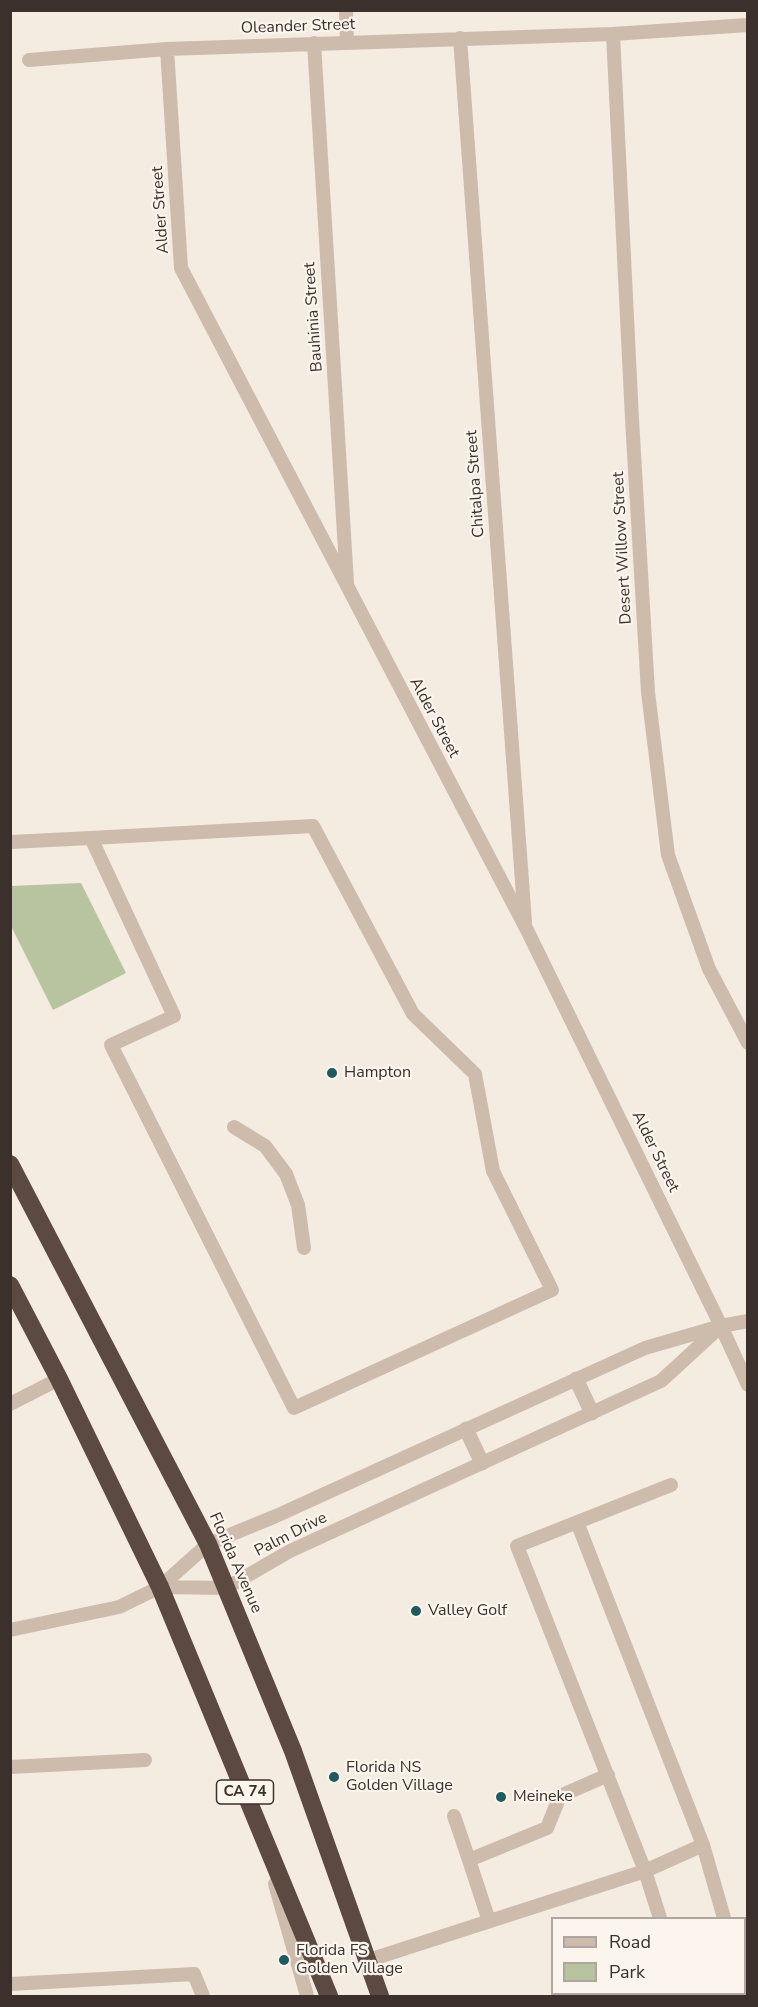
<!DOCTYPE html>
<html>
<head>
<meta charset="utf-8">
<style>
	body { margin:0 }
	#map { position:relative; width:758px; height:2007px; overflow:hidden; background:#f4ebe1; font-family:"Nunito Sans",sans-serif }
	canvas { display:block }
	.frame { position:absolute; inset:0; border:12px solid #3b302b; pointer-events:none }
	.legend { position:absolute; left:551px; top:1917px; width:195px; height:78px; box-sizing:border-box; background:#fbf5ee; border:2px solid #aea6a0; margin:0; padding:8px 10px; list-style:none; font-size:18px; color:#3b302b }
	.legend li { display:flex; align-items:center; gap:12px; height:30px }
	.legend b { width:30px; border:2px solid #aea6a0 }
</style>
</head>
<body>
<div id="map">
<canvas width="758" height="2007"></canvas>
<div class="frame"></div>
<ul class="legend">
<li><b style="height:8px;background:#cdbbac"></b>Road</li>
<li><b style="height:16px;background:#b8c4a0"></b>Park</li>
</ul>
</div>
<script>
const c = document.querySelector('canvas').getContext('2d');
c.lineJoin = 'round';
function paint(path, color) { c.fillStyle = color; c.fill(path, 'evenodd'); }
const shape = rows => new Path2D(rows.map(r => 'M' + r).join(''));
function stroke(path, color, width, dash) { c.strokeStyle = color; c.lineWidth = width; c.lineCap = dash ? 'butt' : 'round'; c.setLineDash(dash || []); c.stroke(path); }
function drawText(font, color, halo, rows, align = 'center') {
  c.font = font + ' "Nunito Sans",sans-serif'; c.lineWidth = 4.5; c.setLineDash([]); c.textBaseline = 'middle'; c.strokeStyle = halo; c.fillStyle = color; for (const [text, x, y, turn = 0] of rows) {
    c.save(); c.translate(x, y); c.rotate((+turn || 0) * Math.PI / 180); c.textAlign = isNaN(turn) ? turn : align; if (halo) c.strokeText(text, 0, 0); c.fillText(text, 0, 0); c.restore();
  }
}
const green = shape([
	[81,883,126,973,53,1010,11,926,11,886]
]);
const lane = shape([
	[346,10,347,42],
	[613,34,632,419,648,692,668,855,709,969,748,1043],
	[460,38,525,922],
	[314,43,347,583],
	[167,49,181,268,526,928,721,1326,748,1385],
	[29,60,167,49,613,34,748,25],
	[10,842,91,838,313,826,413,1014,475,1074,493,1171,552,1290,294,1408,111,1045,174,1016,91,838],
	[234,1127,265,1146,286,1174,298,1205,304,1248],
	[721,1326,661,1381,290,1551,226,1588,160,1587,208,1544,276,1516,645,1348,721,1326],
	[721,1326,748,1321],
	[10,1404,59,1379],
	[577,1522,703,1845],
	[10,1630,119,1607,160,1587],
	[10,1767,145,1760],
	[454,1816,469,1860],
	[275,1884,307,1996],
	[660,1918,645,1871,517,1546,671,1485],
	[489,1921,469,1860,547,1828,560,1796,608,1775],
	[366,1961,645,1871,703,1845,724,1918],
	[10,1984,194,1974,203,1996],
	[744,1987,747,1996],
	[683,1994,684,1996]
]);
const street = shape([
	[576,1379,592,1413],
	[466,1429,482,1463]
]);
const highway = shape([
	[10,1164,208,1544,293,1751,380,1996],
	[10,1285,59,1379,160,1587,329,1996]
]);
const markers = [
	[332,1073,6,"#1f5a5e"],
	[416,1611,6,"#1f5a5e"],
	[334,1777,6,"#1f5a5e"],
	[501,1797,6,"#1f5a5e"],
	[284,1960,6,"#1f5a5e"]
];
const shields = [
	[245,1792,57]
];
const shieldNames = [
	["CA 74",245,1792]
];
const streetNames = [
	["Oleander Street",298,27,-2],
	["Alder Street",161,210,-94],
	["Bauhinia Street",314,317,-94],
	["Chitalpa Street",476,484,-94],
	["Desert Willow Street",623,548,-93],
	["Alder Street",434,718,62],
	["Alder Street",655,1152,64],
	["Palm Drive",291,1535,-27],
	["Florida Avenue",235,1563,66]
];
const poiNames = [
	["Hampton",344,1073],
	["Valley Golf",428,1611],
	["Florida NS",346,1768],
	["Golden Village",346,1786],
	["Meineke",513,1797],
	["Florida FS",296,1951],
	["Golden Village",296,1969]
];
paint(green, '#b8c4a0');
stroke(lane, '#cdbbac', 14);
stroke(street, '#cdbbac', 15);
stroke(highway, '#5c4a42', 18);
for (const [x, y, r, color] of markers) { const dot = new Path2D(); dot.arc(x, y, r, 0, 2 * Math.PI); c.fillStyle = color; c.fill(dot); stroke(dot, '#fbf5ee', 2); }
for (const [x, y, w] of shields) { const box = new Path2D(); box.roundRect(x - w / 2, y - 12, w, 24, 4.5); c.fillStyle = '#fbf5ee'; c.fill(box); stroke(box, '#3b302b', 1.5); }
drawText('bold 15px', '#3b302b', null, shieldNames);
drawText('16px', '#3b302b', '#fbf5ee', streetNames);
drawText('16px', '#3b302b', '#fbf5ee', poiNames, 'left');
</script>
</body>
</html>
